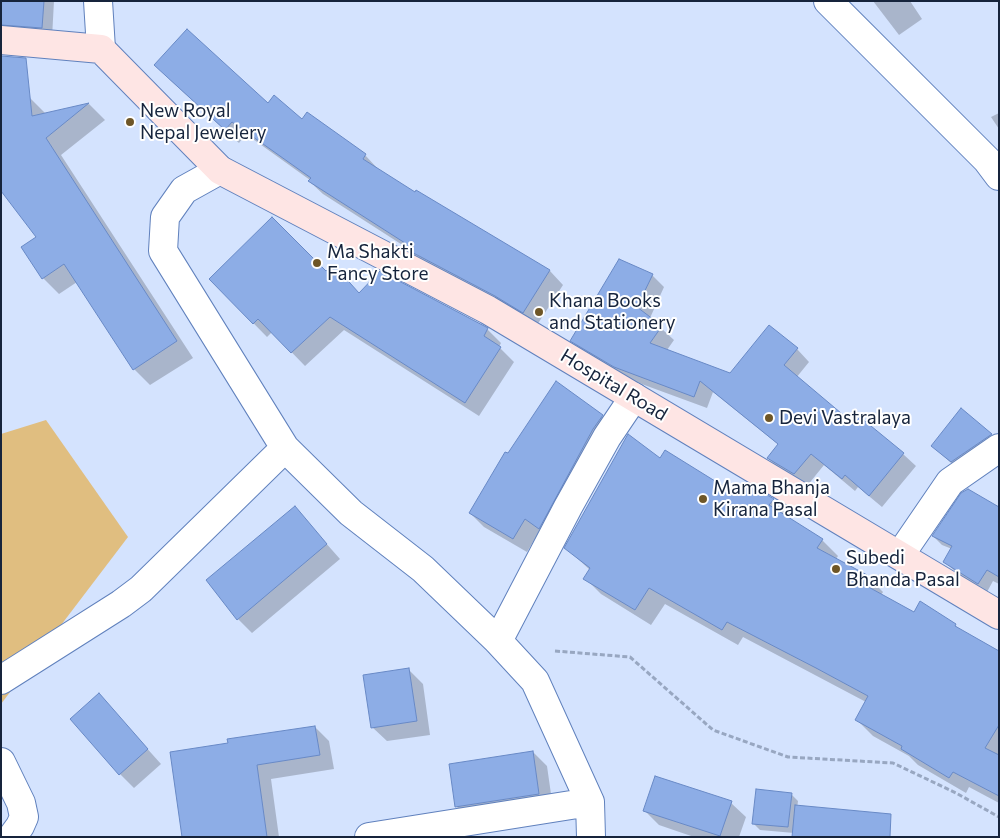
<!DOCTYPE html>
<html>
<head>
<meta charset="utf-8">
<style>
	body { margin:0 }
	#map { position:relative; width:1000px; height:838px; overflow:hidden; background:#d4e3fe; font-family:Commissioner,sans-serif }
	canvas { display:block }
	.frame { position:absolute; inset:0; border:2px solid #16243c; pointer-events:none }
</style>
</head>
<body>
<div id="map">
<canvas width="1000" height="838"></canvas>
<div class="frame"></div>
</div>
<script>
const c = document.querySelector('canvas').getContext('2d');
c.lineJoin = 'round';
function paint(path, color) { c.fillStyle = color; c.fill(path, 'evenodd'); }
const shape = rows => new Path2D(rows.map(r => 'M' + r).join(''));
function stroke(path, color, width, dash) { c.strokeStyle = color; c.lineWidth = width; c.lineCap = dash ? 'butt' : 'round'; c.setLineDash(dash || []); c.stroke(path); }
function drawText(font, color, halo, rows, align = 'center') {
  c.font = font + ' Commissioner,sans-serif'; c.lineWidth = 4; c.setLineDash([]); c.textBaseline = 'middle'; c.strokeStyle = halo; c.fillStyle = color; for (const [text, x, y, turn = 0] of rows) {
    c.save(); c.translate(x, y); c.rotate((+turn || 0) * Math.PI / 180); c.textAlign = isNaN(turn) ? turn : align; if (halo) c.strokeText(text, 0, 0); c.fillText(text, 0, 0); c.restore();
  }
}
const green = shape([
	[46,420,128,537,1,704,1,434]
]);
const shadow = shape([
	[1,1,54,1,52,38,1,39],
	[873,1,910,1,922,19,899,35],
	[169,79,268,105,302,121,365,155,378,169,378,170,415,194,417,192,550,271,563,285,537,325,417,260,403,247,404,246,323,194,309,181,310,180,246,134,239,143],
	[30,98,46,114,89,104,105,120,61,155,193,358,150,385,134,369,77,282,59,294,43,278],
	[999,113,999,129,991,117],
	[326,272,359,294,380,272,487,329,501,343,499,347,514,362,479,416,344,330,305,366,272,332,267,337,210,279],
	[652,275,664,287,650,318,674,340,667,350,730,374,797,349,809,362,796,378,855,426,903,454,916,466,882,507,858,487,855,491,824,465,807,486,781,471,768,458,779,445,713,392,707,408,628,379,584,353,572,341],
	[961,410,999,442,966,476,932,446],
	[602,416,616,430,553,542,539,532,527,552,484,527,470,513,508,455],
	[660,460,724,488,739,494,773,500,789,516,787,518,822,540,838,556,836,559,867,576,883,592,881,595,914,614,955,625,961,631,999,652,999,803,969,787,966,793,918,765,909,756,873,736,857,720,866,702,743,637,738,645,665,604,651,625,601,594,585,578,590,570,566,548],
	[294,507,340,559,252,633,238,619],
	[999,508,999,584,993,581,987,592,960,576,945,562,952,549,942,545,933,536],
	[409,670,423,684,430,735,387,741,372,727],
	[99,695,161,764,134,788,120,774],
	[315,727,329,741,334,769,271,779,279,837,183,837,229,744],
	[533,752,547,766,553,808,471,821,457,807,450,765],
	[656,778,731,803,746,817,739,837,694,837,659,825,645,811],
	[791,794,798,801,794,833,760,830,753,823]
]);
const building = shape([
	[1,1,44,1,42,28,1,25,1,1],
	[187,29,268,103,274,95,302,119,307,112,366,154,363,159,415,192,416,190,550,270,523,313,495,296,402,247,405,243,308,181,311,178,232,122,225,130,154,65,187,29],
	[1,56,26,58,32,116,89,103,46,138,177,341,133,370,64,264,42,279,21,247,36,237,1,191,1,56],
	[272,217,326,271,333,264,359,293,380,271,488,328,484,336,501,347,465,403,330,317,291,353,258,319,253,324,209,279,272,217],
	[619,259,653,274,637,307,662,326,650,343,730,373,769,325,798,348,784,365,854,424,860,417,904,453,869,496,845,475,842,479,811,454,794,474,767,458,778,444,700,381,694,397,614,367,570,341,619,259],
	[556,381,603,415,593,429,539,529,525,519,513,539,469,513,505,452,508,453,556,381],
	[961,408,992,434,951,462,931,446,961,408],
	[628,434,660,458,665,450,723,486,725,484,739,492,747,483,774,499,769,505,823,539,817,548,867,575,863,584,914,612,920,601,956,624,955,626,999,651,999,725,985,748,999,755,999,796,953,772,949,778,901,749,902,746,855,720,868,696,816,668,727,622,722,630,649,588,635,610,583,579,590,568,564,548,628,434],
	[968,489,999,507,999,577,987,570,978,584,943,562,952,546,932,536,961,493,968,489],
	[295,506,327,544,237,620,206,580,295,506],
	[409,668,417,721,371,728,363,675,409,668],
	[99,693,148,749,119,775,70,719,99,693],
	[315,726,320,755,257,765,267,837,182,837,170,752,228,743,227,739,315,726],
	[533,751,539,794,455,807,449,764,533,751],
	[655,776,732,801,720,836,643,811,655,776],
	[756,789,792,793,788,827,752,824,756,789],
	[795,805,891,814,890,837,792,837,795,805]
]);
const path = shape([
	[555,651,630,657,713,730,788,757,893,763,956,793,999,817]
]);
const street = shape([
	[98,1,101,49],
	[828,1,987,160,999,176],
	[220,170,184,190,165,217,163,251,285,448,351,513,423,569,498,641,535,681,590,802,591,837],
	[900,555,950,482,999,448],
	[498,641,568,507,607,437,634,397],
	[1,680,121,604,141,589,285,448],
	[1,762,21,803,24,817,20,826,12,837],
	[369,837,590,802]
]);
const secondary = shape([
	[1,40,101,49,220,170,488,310,999,615]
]);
const markers = [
	[130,122,5,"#6e5627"],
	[317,263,5,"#6e5627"],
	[539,312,5,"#6e5627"],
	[769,418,5,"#6e5627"],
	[703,499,5,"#6e5627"],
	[836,569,5,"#6e5627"]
];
const poiNames = [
	["New Royal",140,111],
	["Nepal Jewelery",140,133],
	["Ma Shakti",327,252],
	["Fancy Store",327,274],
	["Khana Books",549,301],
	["and Stationery",549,323],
	["Devi Vastralaya",779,418],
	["Mama Bhanja",713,488],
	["Kirana Pasal",713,510],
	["Subedi",846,558],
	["Bhanda Pasal",846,580]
];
const streetNames = [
	["Hospital Road",614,385,31]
];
paint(green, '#e0be80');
paint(shadow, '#0003');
paint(building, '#8dade6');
stroke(building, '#6889c6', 1);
stroke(street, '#6081bd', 30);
stroke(secondary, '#6081bd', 30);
stroke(path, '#98a7c1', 3, [5, 2.5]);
stroke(street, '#fff', 28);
stroke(secondary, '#fee5e4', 28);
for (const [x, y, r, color] of markers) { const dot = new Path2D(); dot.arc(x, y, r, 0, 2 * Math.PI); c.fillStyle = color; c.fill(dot); stroke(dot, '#fff', 2); }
drawText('19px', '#16243c', '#fff', poiNames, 'left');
drawText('19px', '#16243c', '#fff', streetNames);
</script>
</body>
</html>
